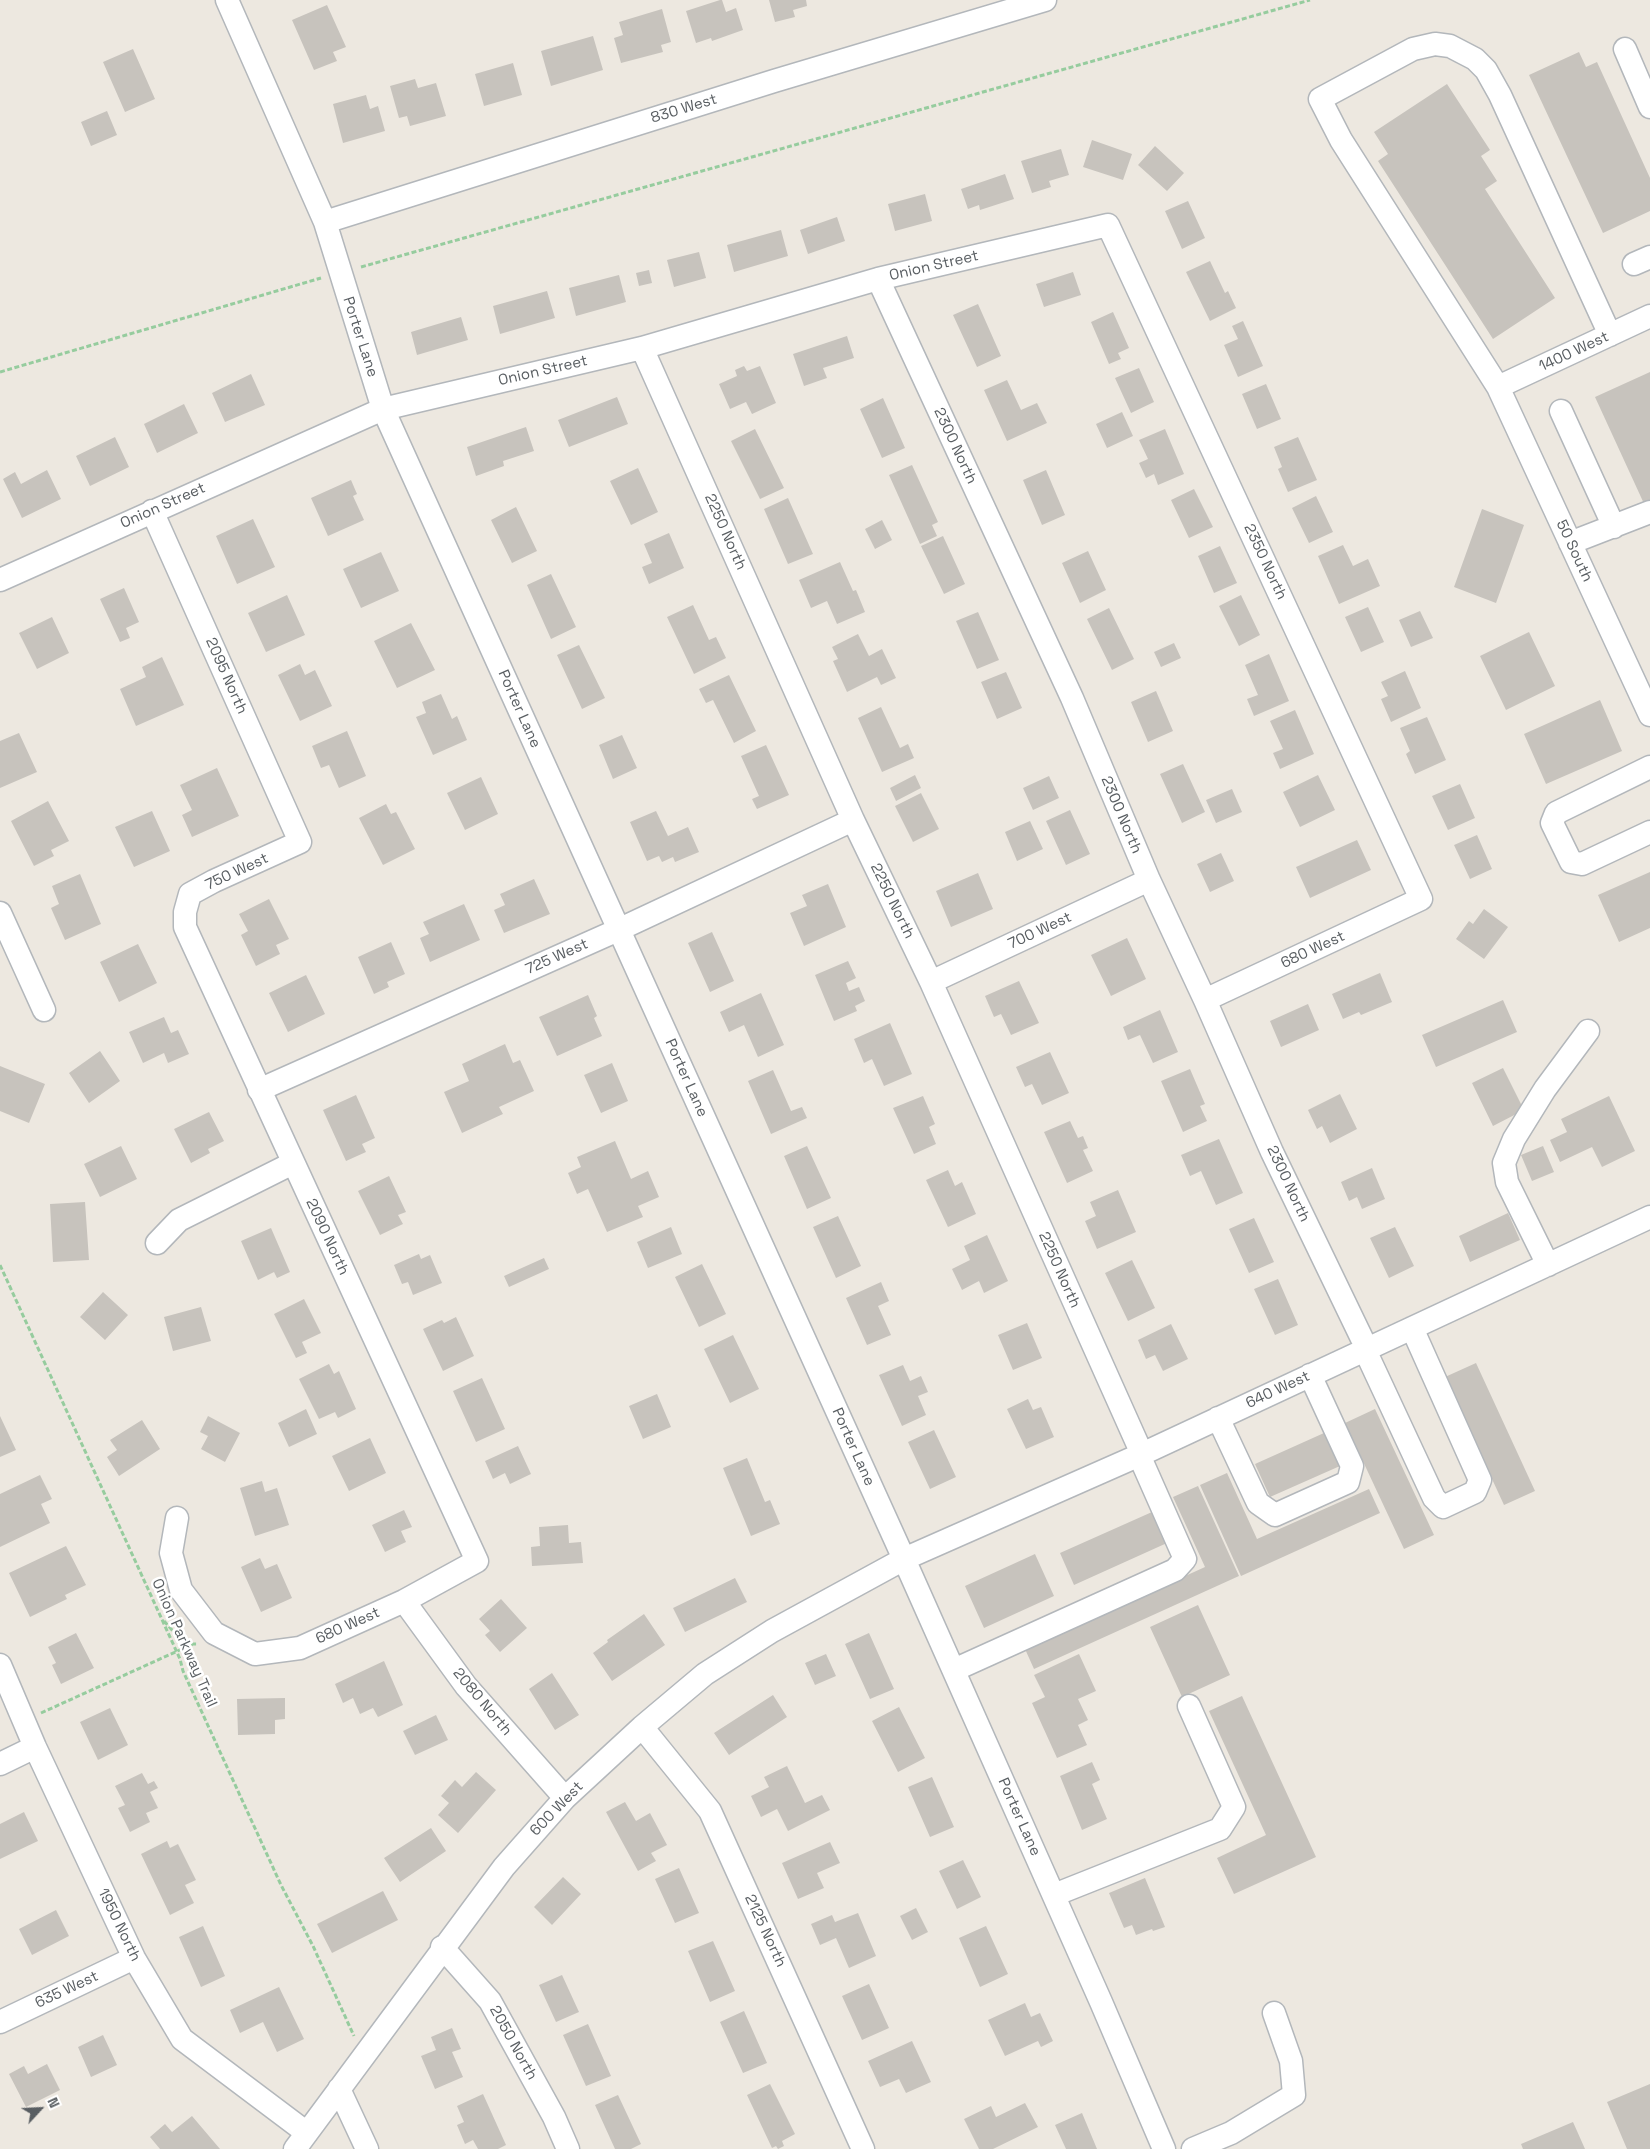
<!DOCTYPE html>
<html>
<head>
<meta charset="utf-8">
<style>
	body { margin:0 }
	#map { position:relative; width:1650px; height:2149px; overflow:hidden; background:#ede8e0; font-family:"Space Grotesk",sans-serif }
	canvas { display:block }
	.north { position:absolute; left:15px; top:2084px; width:50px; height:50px; -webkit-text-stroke:4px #fff; paint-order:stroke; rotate:65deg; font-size:14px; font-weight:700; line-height:20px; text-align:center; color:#595e62 }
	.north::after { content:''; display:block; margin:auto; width:18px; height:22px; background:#595e62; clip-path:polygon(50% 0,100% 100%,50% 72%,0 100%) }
</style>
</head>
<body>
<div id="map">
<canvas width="1650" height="2149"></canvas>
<div class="north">N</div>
</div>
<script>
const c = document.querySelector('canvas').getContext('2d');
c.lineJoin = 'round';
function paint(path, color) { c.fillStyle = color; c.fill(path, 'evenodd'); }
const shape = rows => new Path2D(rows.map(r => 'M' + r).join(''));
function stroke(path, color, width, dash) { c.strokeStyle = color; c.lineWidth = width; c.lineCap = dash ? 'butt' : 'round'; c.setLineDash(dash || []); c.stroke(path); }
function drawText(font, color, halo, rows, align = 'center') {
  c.font = font + ' "Space Grotesk",sans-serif'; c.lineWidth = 5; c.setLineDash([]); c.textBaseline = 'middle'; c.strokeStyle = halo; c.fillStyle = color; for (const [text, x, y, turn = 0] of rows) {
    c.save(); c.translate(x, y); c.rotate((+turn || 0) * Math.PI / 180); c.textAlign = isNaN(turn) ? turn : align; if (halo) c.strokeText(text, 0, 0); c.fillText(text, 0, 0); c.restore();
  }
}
const building = shape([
	[720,0,722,0,726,12,736,8,743,30,712,41,711,38,696,43,686,11],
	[769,0,806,0,807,6,793,10,795,17,775,22],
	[327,5,346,47,333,52,337,61,314,70,292,20],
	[662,9,671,42,661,45,663,52,621,63,614,38,623,35,619,22],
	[593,36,603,70,551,86,541,51],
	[133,49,155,99,125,112,103,62],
	[1579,52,1586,67,1597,62,1650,178,1650,211,1603,233,1529,75],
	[513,63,522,95,484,106,475,74],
	[415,79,418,88,436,83,446,116,410,126,407,116,399,118,390,86],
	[1447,84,1490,150,1481,156,1497,181,1485,189,1555,298,1493,339,1378,161,1388,154,1374,132],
	[366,95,370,109,378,106,385,131,343,143,333,104],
	[107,111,117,135,91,146,81,122],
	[1092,140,1132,154,1123,180,1083,167],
	[1155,146,1184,173,1167,191,1138,165],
	[1061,149,1069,175,1049,181,1051,187,1032,193,1021,161],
	[1005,174,1014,199,980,210,979,205,968,209,961,189],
	[925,194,932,221,895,231,888,204],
	[1188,201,1205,238,1182,249,1165,211],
	[837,217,845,241,808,254,800,230],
	[781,230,788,256,734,272,727,245],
	[699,252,706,278,674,287,667,260],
	[1210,261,1225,293,1228,291,1236,308,1210,321,1186,272],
	[649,270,652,283,639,286,636,273],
	[1073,272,1081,295,1044,307,1036,284],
	[619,275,626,302,576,316,569,288],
	[547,291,555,318,500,334,493,306],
	[978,304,1001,356,977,367,953,315],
	[1113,312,1129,348,1118,353,1121,359,1109,364,1091,322],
	[461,317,468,340,417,355,411,332],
	[1243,321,1263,366,1238,377,1224,345,1238,339,1232,326],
	[847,336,854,358,823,368,827,378,804,386,793,354],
	[744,366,747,371,760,366,776,403,752,414,746,402,730,409,719,384,737,376,735,370],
	[1139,368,1154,402,1131,413,1115,378],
	[1650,372,1650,506,1646,508,1595,397],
	[251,374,265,405,225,422,212,393],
	[1007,380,1021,410,1037,403,1047,423,1007,441,984,390],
	[1266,384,1281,419,1257,429,1242,394],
	[617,397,628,424,569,447,558,420],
	[883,398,905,448,882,458,860,409],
	[184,404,198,433,157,453,144,424],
	[1122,412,1133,436,1107,448,1096,424],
	[526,427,534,451,503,461,504,466,476,476,467,447],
	[755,429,784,488,760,499,731,441],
	[1165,429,1184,474,1158,485,1154,474,1146,478,1139,463,1148,459,1139,440],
	[115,437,129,467,90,486,76,456],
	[1298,437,1317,480,1288,492,1278,469,1282,467,1274,447],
	[912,465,938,522,932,525,937,536,920,544,889,475],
	[638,468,658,512,631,525,610,481],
	[47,470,61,499,22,518,3,479,15,472,21,484],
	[1046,470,1065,515,1042,525,1023,480],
	[351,480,357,494,353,496,364,520,328,536,311,498],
	[1194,489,1213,527,1189,538,1171,500],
	[1316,496,1333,532,1309,543,1292,508],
	[788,498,813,554,788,564,764,509],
	[516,507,537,551,512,563,491,520],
	[1482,509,1524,525,1496,603,1454,587],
	[253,519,275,567,237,584,216,536],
	[882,520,892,540,875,549,865,529],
	[669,533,684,568,649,584,642,567,652,563,644,544],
	[943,536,965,584,944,594,921,546],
	[1343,545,1353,566,1368,559,1380,586,1339,604,1318,556],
	[1220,546,1237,583,1214,593,1198,556],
	[1088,551,1106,590,1080,603,1062,563],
	[381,552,399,591,361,608,343,569],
	[840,562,853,591,856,590,865,612,837,624,827,601,811,608,799,580],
	[551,574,576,627,551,639,527,585],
	[124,588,139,622,126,628,130,638,120,642,100,599],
	[287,595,305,635,266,652,248,613],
	[1241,595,1260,635,1239,646,1219,606],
	[693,605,709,640,716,637,726,658,694,674,667,617],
	[1368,607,1384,642,1361,652,1345,617],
	[1109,608,1134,659,1112,670,1087,619],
	[1420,611,1433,638,1411,647,1399,620],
	[978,612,999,660,977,669,956,621],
	[52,617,69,653,37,669,19,633],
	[411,623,435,670,397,688,374,641],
	[1529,632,1555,686,1506,710,1480,656],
	[858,634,869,656,882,649,896,678,881,685,877,677,847,692,833,661,838,659,832,647],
	[1174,643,1181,658,1161,667,1154,652],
	[579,645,605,698,582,709,557,655],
	[1269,654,1289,701,1254,716,1247,699,1258,695,1245,665],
	[162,657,184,705,136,726,120,689,146,677,142,667],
	[300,664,305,675,315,670,332,706,300,721,278,675],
	[1405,671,1421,708,1391,722,1381,699,1388,696,1381,682],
	[1006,672,1022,708,997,719,981,682],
	[729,675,756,731,734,743,713,700,706,703,699,689],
	[1156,691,1173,731,1148,742,1131,702],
	[441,694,452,719,457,716,467,740,433,755,416,717,426,713,422,702],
	[1600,700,1622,751,1546,784,1524,734],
	[881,707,900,748,908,744,914,758,882,772,858,718],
	[1295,710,1314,754,1280,769,1273,753,1283,749,1270,721],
	[1427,717,1446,760,1415,774,1406,754,1410,751,1400,728],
	[347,731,366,776,339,788,329,765,321,768,312,746],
	[19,733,37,772,0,788,0,741],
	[622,735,637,768,613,779,599,745],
	[766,745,789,795,757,809,752,799,759,796,741,756],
	[1183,764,1205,812,1182,823,1160,774],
	[217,768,239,816,192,837,182,815,192,810,180,785],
	[915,775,921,788,896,801,890,788],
	[1318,775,1335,810,1300,827,1283,792],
	[1049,776,1059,798,1033,810,1023,788],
	[481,777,498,814,465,830,447,793],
	[1460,784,1475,818,1448,830,1432,796],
	[1232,789,1242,812,1216,823,1206,800],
	[921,793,939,829,913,842,895,806],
	[48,801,69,841,51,850,54,856,34,866,11,821],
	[386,804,391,814,396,812,415,849,383,865,359,818],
	[1070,810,1090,854,1066,865,1046,821],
	[152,811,170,851,134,867,115,827],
	[656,811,668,836,688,827,699,852,675,862,673,857,662,862,659,856,647,861,630,822],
	[1030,821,1043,849,1017,861,1005,832],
	[1477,835,1492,869,1470,879,1454,845],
	[1357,840,1371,870,1310,898,1296,867],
	[1221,853,1234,881,1210,892,1197,864],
	[1650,872,1650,928,1619,942,1598,895],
	[978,873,993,909,951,927,936,891],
	[80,874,101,924,65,940,51,908,59,904,52,886],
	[534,879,550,914,504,933,494,910,505,905,500,894],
	[828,884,846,927,804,946,790,913,807,906,802,895],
	[269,899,289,939,276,945,280,954,256,966,241,935,248,931,239,914],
	[464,904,480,940,430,962,420,938,429,934,423,922],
	[1484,909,1508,927,1484,959,1456,939,1469,921,1473,924],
	[712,932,734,981,710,992,688,943],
	[1127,938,1146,979,1111,996,1091,955],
	[391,942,405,974,387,982,389,987,374,994,358,957],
	[138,944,157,983,119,1002,100,962],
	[848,961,856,978,846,983,849,991,859,987,865,1001,855,1006,857,1011,834,1021,815,975],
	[1380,973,1392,1002,1361,1015,1359,1012,1343,1019,1332,994],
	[306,975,325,1014,288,1032,269,993],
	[1019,981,1039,1023,1011,1035,1001,1014,994,1017,985,996],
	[761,993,784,1045,758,1057,744,1025,729,1032,720,1012],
	[588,995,597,1016,594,1018,602,1036,557,1056,539,1017],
	[1503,1000,1517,1032,1436,1067,1422,1035],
	[1308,1004,1319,1030,1281,1047,1270,1021],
	[1160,1010,1178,1052,1153,1063,1140,1035,1128,1040,1123,1027],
	[164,1017,171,1033,178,1030,189,1054,168,1063,164,1053,143,1063,129,1032],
	[890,1023,912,1074,884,1086,872,1059,864,1063,854,1039],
	[505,1044,513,1063,520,1060,534,1091,499,1107,503,1114,462,1133,444,1092,469,1081,462,1064],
	[100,1051,120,1081,89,1103,69,1073],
	[1050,1052,1069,1093,1042,1105,1032,1084,1025,1087,1016,1067],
	[612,1063,628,1101,601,1113,584,1075],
	[0,1066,45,1084,29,1123,0,1111],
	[1503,1068,1524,1110,1493,1126,1472,1083],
	[1190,1069,1205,1104,1200,1106,1207,1121,1183,1132,1161,1081],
	[773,1070,791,1111,802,1107,807,1118,771,1134,748,1081],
	[1340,1094,1357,1129,1330,1143,1322,1126,1317,1129,1308,1110],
	[356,1095,375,1138,362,1144,366,1152,346,1161,323,1110],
	[923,1096,935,1124,929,1127,936,1144,914,1154,893,1108],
	[1609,1096,1635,1151,1602,1167,1592,1147,1560,1162,1550,1140,1567,1132,1561,1119],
	[209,1112,224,1141,208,1149,210,1153,191,1163,174,1129],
	[1070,1121,1078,1138,1083,1136,1088,1148,1083,1150,1093,1171,1067,1183,1044,1132],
	[1219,1139,1243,1193,1216,1205,1201,1171,1190,1176,1181,1155],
	[615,1141,631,1179,648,1171,659,1197,638,1206,643,1217,607,1232,588,1189,577,1194,568,1173,581,1167,577,1157],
	[121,1146,137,1179,100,1197,84,1164],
	[807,1146,831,1198,807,1209,784,1156],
	[1543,1146,1554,1172,1532,1181,1521,1155],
	[1372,1168,1385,1199,1362,1209,1357,1197,1349,1201,1341,1182],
	[948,1170,955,1186,962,1182,976,1214,948,1227,926,1180],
	[389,1176,406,1212,398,1215,403,1224,380,1235,358,1191],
	[1118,1190,1136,1232,1097,1249,1085,1221,1096,1216,1090,1202],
	[85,1202,89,1260,53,1262,50,1204],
	[1508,1213,1520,1240,1470,1262,1459,1236],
	[838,1216,861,1266,836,1278,813,1227],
	[1254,1218,1274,1262,1249,1273,1229,1229],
	[671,1227,682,1254,648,1268,637,1242],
	[1395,1227,1414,1266,1389,1278,1370,1238],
	[271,1228,290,1272,277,1278,274,1272,258,1280,241,1241],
	[987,1235,1008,1281,984,1293,979,1281,962,1290,952,1269,970,1260,964,1246],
	[419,1254,421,1259,430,1255,442,1283,413,1295,408,1282,402,1284,394,1265],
	[544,1258,549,1269,509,1287,504,1276],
	[1132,1260,1155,1308,1128,1321,1105,1273],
	[702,1264,726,1314,699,1327,675,1277],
	[1278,1279,1298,1325,1275,1335,1254,1289],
	[881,1282,889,1301,878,1306,891,1335,867,1345,846,1298],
	[103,1292,128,1315,105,1340,80,1317],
	[304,1299,321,1333,302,1342,307,1353,296,1358,274,1314],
	[201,1307,211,1341,173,1351,164,1317],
	[456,1317,474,1356,443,1371,423,1329,442,1320,444,1323],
	[1027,1323,1042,1358,1013,1370,998,1335],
	[1171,1324,1188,1359,1163,1371,1155,1355,1146,1359,1138,1340],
	[733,1335,759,1389,730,1403,704,1349],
	[1476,1363,1535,1491,1504,1505,1445,1377],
	[329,1364,334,1374,339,1371,356,1409,338,1418,335,1412,319,1419,299,1379],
	[903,1365,910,1381,921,1376,928,1392,918,1396,926,1415,902,1426,879,1375],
	[482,1378,505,1429,476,1442,453,1391],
	[657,1394,671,1427,643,1439,629,1406],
	[1028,1399,1033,1410,1041,1407,1054,1437,1026,1449,1007,1409],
	[306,1409,317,1434,289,1447,278,1423],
	[1375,1409,1434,1535,1404,1549,1345,1423],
	[0,1416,16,1450,0,1457],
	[208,1416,240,1433,225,1462,201,1449,208,1436,200,1432],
	[142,1420,160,1449,119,1476,107,1457,117,1450,110,1440],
	[934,1430,956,1477,930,1489,908,1442],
	[1324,1433,1340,1466,1270,1497,1255,1464],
	[370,1438,386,1473,349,1491,332,1456],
	[518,1446,531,1474,510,1484,505,1473,493,1479,485,1461],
	[747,1458,765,1502,770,1500,780,1524,751,1536,723,1468],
	[1227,1473,1257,1539,1369,1489,1380,1513,1241,1576,1200,1485],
	[40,1475,52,1499,41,1504,50,1523,0,1547,0,1494],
	[262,1481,265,1492,277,1488,289,1525,255,1536,240,1488],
	[1198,1486,1239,1576,1034,1669,1025,1649,1205,1567,1173,1497],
	[404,1510,412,1527,401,1531,406,1542,385,1552,372,1525],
	[1152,1512,1167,1543,1074,1585,1060,1553],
	[568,1525,569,1543,581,1542,583,1563,532,1566,531,1547,540,1546,539,1527],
	[66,1546,86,1585,65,1595,67,1599,30,1617,9,1573],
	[1035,1554,1054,1596,984,1628,965,1586],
	[260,1558,265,1569,277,1564,292,1598,261,1612,241,1567],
	[735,1578,747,1602,685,1632,673,1608],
	[501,1599,527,1628,500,1652,485,1635,490,1631,479,1619],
	[1198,1605,1230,1675,1182,1697,1150,1627],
	[644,1614,665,1645,612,1681,593,1653,608,1642,607,1640],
	[76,1633,94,1668,61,1684,52,1665,56,1663,48,1647],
	[869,1633,894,1689,870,1699,845,1644],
	[826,1654,836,1676,815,1685,805,1663],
	[1079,1654,1096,1691,1078,1699,1088,1720,1078,1725,1087,1745,1057,1758,1032,1703,1045,1697,1034,1675],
	[384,1661,403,1705,378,1717,373,1708,360,1714,353,1698,343,1703,335,1684],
	[552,1673,579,1715,555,1730,529,1689],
	[773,1695,787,1717,729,1755,714,1733],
	[1242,1696,1316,1857,1234,1894,1217,1858,1266,1835,1209,1711],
	[285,1698,285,1719,275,1720,275,1734,238,1735,237,1699],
	[899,1707,925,1758,898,1772,872,1721],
	[110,1708,128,1745,98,1760,80,1722],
	[436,1715,448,1740,415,1755,403,1731],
	[1092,1762,1100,1780,1092,1784,1107,1819,1082,1830,1060,1776],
	[787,1766,805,1803,822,1795,830,1810,788,1831,777,1809,761,1817,751,1796,769,1787,764,1777],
	[476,1772,496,1790,458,1833,438,1815,449,1803,441,1796,455,1780,462,1787],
	[142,1773,148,1784,154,1781,158,1788,150,1792,158,1808,146,1813,150,1822,130,1832,118,1808,125,1805,115,1786],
	[932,1777,954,1827,930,1837,908,1787],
	[625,1802,636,1821,650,1813,667,1845,651,1853,656,1861,638,1871,606,1812],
	[24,1812,38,1841,0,1859,0,1824],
	[431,1828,446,1851,400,1882,384,1858],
	[167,1841,170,1848,178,1844,196,1880,185,1885,194,1903,170,1915,141,1854],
	[830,1842,840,1863,817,1873,824,1888,798,1899,782,1863],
	[963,1860,981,1897,957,1909,939,1871],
	[679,1868,699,1913,675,1923,655,1879],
	[563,1877,581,1894,552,1925,534,1907],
	[1145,1878,1165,1927,1153,1931,1152,1929,1136,1935,1132,1925,1124,1928,1109,1893],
	[383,1891,398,1920,332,1953,317,1924],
	[916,1908,928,1932,912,1940,900,1916],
	[56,1910,69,1936,32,1955,19,1929],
	[858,1913,876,1956,849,1968,836,1938,820,1945,811,1924,832,1915,835,1922],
	[203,1926,225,1976,201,1987,179,1937],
	[986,1926,1008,1974,980,1987,959,1938],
	[713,1941,735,1991,710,2002,688,1951],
	[562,1975,579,2012,556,2022,539,1985],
	[869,1984,889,2028,862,2040,842,1996],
	[279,1987,304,2039,277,2052,263,2022,240,2033,230,2010],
	[1025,2003,1031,2017,1040,2013,1053,2041,1041,2047,1038,2041,1005,2056,988,2020],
	[744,2011,767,2063,743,2073,720,2022],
	[588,2024,611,2076,586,2086,563,2035],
	[452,2028,461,2049,452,2052,463,2077,435,2089,421,2056,436,2050,431,2037],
	[103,2035,117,2065,91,2077,78,2047],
	[912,2041,931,2082,906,2093,899,2079,880,2087,868,2061],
	[47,2064,60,2090,26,2107,9,2074,24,2066,28,2074],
	[770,2084,795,2134,782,2141,784,2146,778,2149,776,2146,772,2148,747,2095],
	[1650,2084,1650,2149,1627,2149,1607,2102],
	[483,2094,506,2145,498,2149,478,2149,473,2140,465,2144,457,2125,464,2122,457,2106],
	[618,2095,641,2144,631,2149,615,2149,595,2105],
	[1025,2103,1038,2127,993,2149,979,2149,964,2119,991,2106,996,2117],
	[1082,2113,1097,2149,1066,2149,1055,2125],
	[192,2116,220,2149,160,2149,150,2137,165,2124,172,2132],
	[1573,2122,1585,2149,1523,2149,1521,2144]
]);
const path = shape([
	[361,267,1310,0],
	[0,372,321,278],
	[0,1265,180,1659,183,1671,281,1885,313,1946,354,2036],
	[164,1621,172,1630,192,1643],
	[41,1713,193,1644,197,1644]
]);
const minor = shape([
	[227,0,325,222,383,409,904,1559,1101,2002,1164,2149],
	[1625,49,1650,107],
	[325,222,774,81,1045,0],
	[1634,264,1650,257],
	[878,279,1072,698,1149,880,1205,1000,1272,1152,1367,1349],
	[1610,335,1500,95,1486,70,1475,59,1450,46,1435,44,1413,49,1320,99,1341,140,1498,387,1650,715],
	[642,348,853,820,931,982,1142,1454],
	[1498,387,1650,316],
	[1561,411,1614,527],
	[152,511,300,842,214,881,190,894,185,912,185,927,477,1561,404,1601,300,1648,255,1654,214,1633,181,1590,171,1553,177,1518],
	[1570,543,1650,512],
	[0,580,383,409,642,348,878,279,1108,225,1421,899,1205,1000],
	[1650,767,1556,813,1552,823,1571,862,1582,864,1650,832],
	[0,913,44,1010],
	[931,982,1149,880],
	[259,1090,618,930,853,820],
	[157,1243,179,1220,293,1163],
	[1548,1265,1507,1182,1504,1163,1514,1139,1545,1089,1588,1031],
	[1365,1350,1434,1498,1443,1507,1475,1492,1480,1480,1412,1328],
	[1218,1418,1258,1503,1275,1515,1348,1482,1352,1466,1310,1375],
	[404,1601,466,1686,565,1798],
	[0,1665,35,1747,134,1958,182,2039,307,2133],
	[954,1670,1175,1570,1185,1559,1139,1455],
	[642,1727,710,1811,863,2149],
	[0,1764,35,1747],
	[1054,1895,1220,1829,1234,1807,1189,1706],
	[442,1947,490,2001,554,2117,568,2149],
	[0,2022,134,1958],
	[339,2089,367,2149],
	[295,2149,504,1867,565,1798,642,1727,705,1674,772,1631,904,1559,1142,1454,1650,1217],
	[1193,2149,1231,2133,1294,2095,1291,2061,1274,2013]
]);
const streetNames = [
	["830 West",684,109,-17],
	["Onion Street",934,266,-13],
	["Porter Lane",360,337,72],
	["1400 West",1574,352,-25],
	["Onion Street",543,371,-13],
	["2300 North",955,446,65],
	["Onion Street",163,506,-24],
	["2250 North",725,532,66],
	["50 South",1574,551,65],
	["2350 North",1265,562,65],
	["2095 North",226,676,66],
	["Porter Lane",519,709,66],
	["2300 North",1121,815,67],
	["750 West",237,872,-25],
	["2250 North",892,901,64],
	["700 West",1040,931,-25],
	["680 West",1313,950,-25],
	["725 West",557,957,-24],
	["Porter Lane",686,1078,66],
	["2300 North",1288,1184,65],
	["2090 North",327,1237,65],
	["2250 North",1059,1270,66],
	["640 West",1278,1390,-25],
	["Porter Lane",853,1447,66],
	["680 West",348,1626,-24],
	["Onion Parkway Trail",184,1643,66],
	["2080 North",482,1702,50],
	["600 West",557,1809,-46],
	["Porter Lane",1019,1817,66],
	["1950 North",119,1925,64],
	["2125 North",765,1931,65],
	["635 West",67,1990,-25],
	["2050 North",513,2043,61]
];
paint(building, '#c7c3bd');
stroke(minor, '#b3b7bb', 25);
stroke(path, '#96cc9e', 3, [5, 2.5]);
stroke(minor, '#fff', 22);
drawText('15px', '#595e62', '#fff', streetNames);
</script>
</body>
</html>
